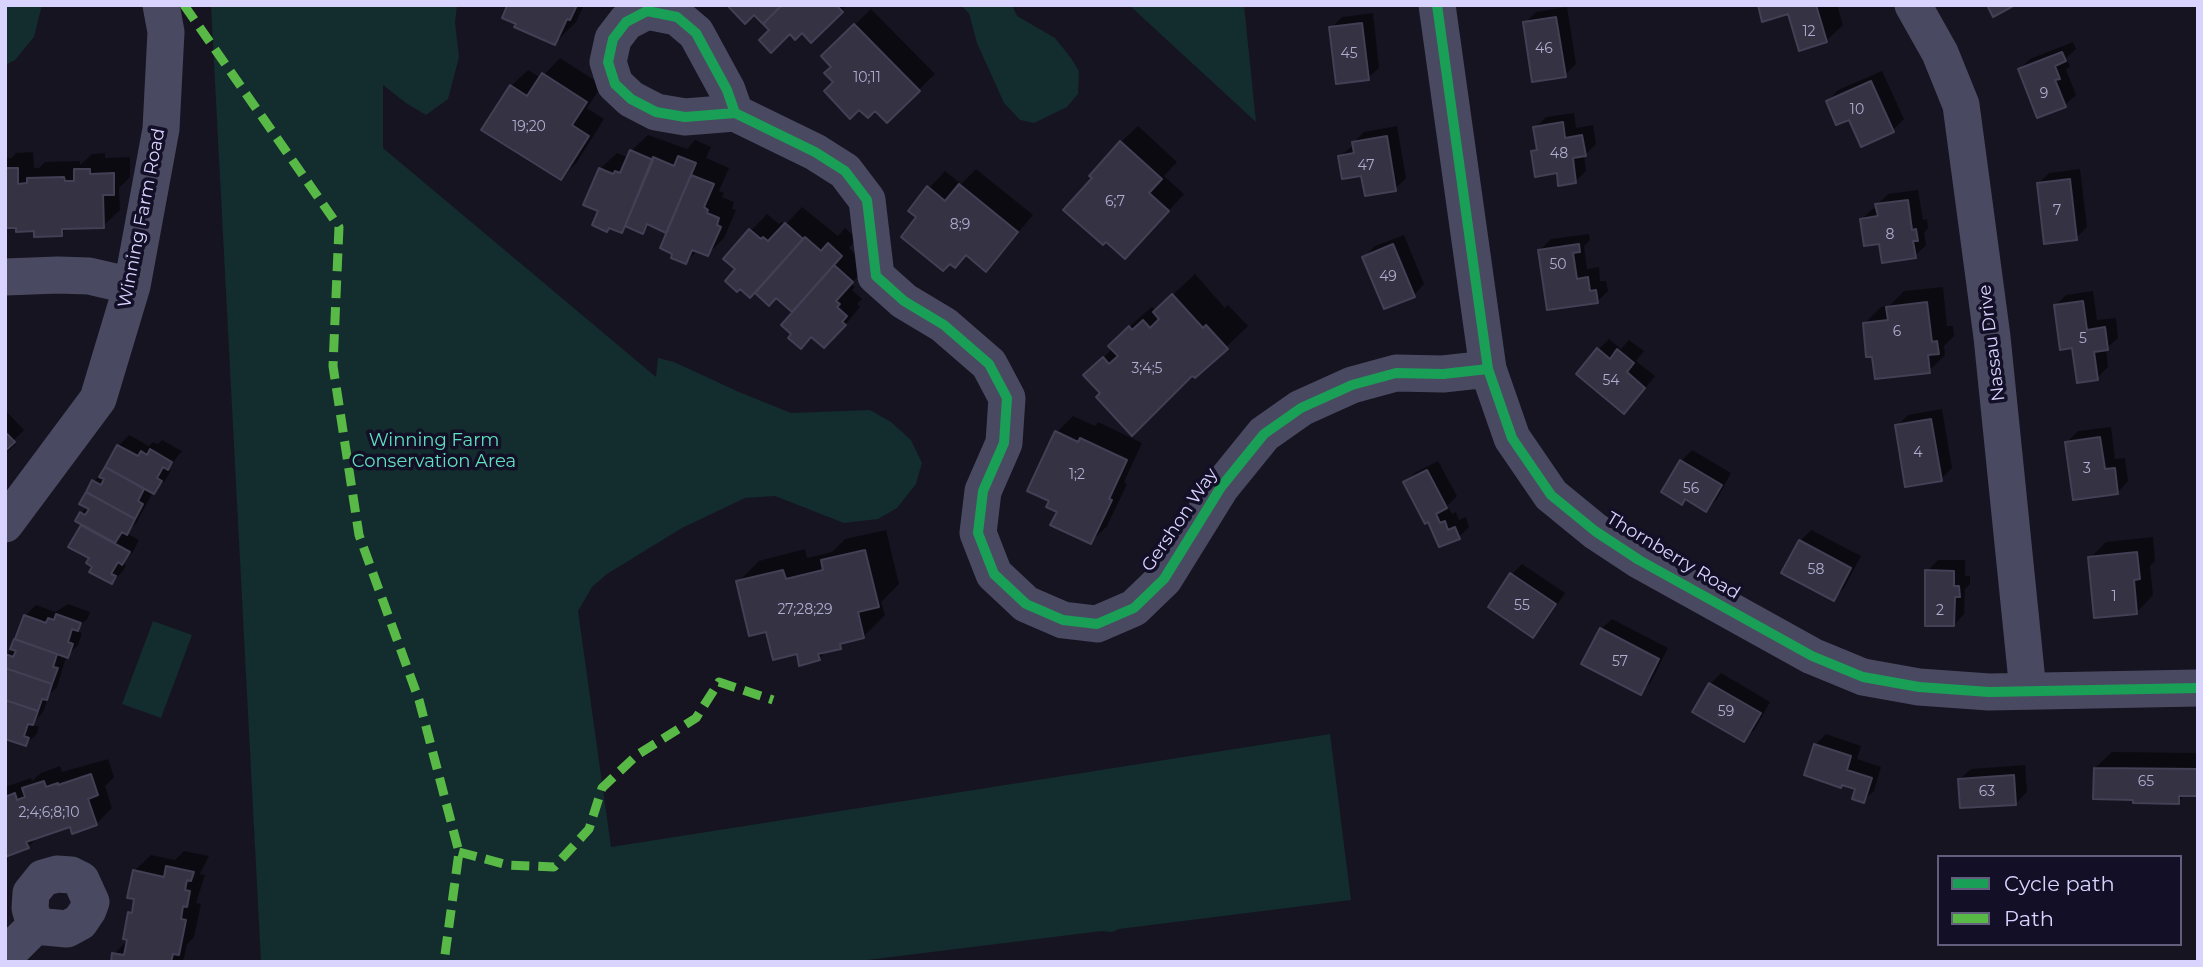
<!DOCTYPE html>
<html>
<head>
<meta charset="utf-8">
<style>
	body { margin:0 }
	#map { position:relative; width:2203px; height:967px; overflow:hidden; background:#161421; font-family:Montserrat,sans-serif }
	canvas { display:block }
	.frame { position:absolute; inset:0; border:7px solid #d9d4ff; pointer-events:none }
	.legend { position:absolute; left:1937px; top:855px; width:245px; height:91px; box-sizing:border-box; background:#130f26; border:2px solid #625e7d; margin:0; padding:9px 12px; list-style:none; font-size:21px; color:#d9d4ff }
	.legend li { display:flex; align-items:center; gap:14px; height:35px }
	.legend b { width:35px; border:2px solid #625e7d }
</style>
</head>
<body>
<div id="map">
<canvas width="2203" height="967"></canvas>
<div class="frame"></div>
<ul class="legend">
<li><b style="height:9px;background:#1a9f57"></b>Cycle path</li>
<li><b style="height:9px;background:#58b947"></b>Path</li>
</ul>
</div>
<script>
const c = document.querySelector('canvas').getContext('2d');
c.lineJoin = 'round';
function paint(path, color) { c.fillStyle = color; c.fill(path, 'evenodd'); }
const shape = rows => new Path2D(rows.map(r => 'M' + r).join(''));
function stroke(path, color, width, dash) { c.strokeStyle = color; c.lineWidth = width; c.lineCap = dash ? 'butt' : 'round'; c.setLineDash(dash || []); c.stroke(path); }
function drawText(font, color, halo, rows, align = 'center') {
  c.font = font + ' Montserrat,sans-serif'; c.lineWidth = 7; c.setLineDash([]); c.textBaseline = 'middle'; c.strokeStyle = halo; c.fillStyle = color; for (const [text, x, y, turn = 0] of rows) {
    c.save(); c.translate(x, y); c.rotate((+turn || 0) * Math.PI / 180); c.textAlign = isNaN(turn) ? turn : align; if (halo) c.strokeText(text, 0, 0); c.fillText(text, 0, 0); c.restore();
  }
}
const green = shape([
	[5,5,42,5,34,37,15,60,5,65],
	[211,5,457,5,455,23,459,57,448,99,426,115,406,103,383,85,383,148,656,377,658,358,674,362,739,392,791,413,870,410,891,422,911,440,922,463,916,484,897,508,878,519,844,523,775,496,745,498,682,528,607,574,592,587,578,611,611,847,1330,734,1351,900,1119,929,1112,932,1102,931,851,962,261,962],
	[960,5,1012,5,1017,16,1055,38,1071,58,1079,71,1078,94,1067,107,1034,123,1020,120,1004,103,977,43,969,13],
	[1129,5,1244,5,1256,122],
	[153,621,192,635,161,718,122,704]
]);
const shadow = shape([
	[510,5,584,5,576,22,555,43,518,23],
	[729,5,847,5,811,40,802,31,771,30,754,13],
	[1759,5,1837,5,1843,25,1826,41,1789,12],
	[1567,7,1576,64,1565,75,1525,23,1536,12],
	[871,9,935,74,887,121,875,109,835,82,833,67,823,56],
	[1373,13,1379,68,1368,78,1331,28,1342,17],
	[2073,42,2076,49,2066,58,2070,66,2066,70,2076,95,2065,105,2020,69,2030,59],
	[560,58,602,85,587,108,604,119,577,162,561,178,511,86,528,70,541,78],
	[1882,71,1904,119,1893,130,1850,117,1828,101,1838,90],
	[1574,113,1576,128,1593,125,1596,144,1584,156,1586,171,1576,181,1533,152,1538,147,1535,128,1546,117],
	[1138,126,1177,162,1164,176,1184,194,1141,241,1121,142],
	[1397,126,1406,178,1395,189,1363,174,1340,156,1354,145,1354,142,1364,132],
	[648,135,687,149,695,140,711,147,706,158,729,168,719,191,724,193,722,197,734,202,732,209,736,210,724,238,708,254,698,250,686,262,669,232,650,224,643,232,627,225,622,231,601,210,600,169,617,153,629,158,631,151],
	[33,152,34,168,39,168,45,162,80,161,80,165,92,154,105,153,105,158,130,157,130,177,119,188,120,210,103,226,68,227,61,234,17,226,5,226,5,158,12,158,16,153],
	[976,169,1033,215,986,270,918,217,929,188,945,171,961,184],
	[2080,169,2087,227,2076,238,2039,183,2049,173],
	[1918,190,1923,220,1927,219,1928,228,1924,233,1926,245,1915,256,1880,242,1861,220,1872,209,1878,208,1877,205,1888,194],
	[802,207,838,236,845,228,857,239,849,248,868,265,851,284,855,287,852,290,862,299,857,304,860,307,841,330,812,335,795,312,777,296,769,303,725,258,767,214,779,224,781,222,785,225],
	[1589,234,1590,240,1584,246,1587,269,1599,267,1600,281,1606,281,1608,291,1597,302,1540,250,1551,239],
	[1404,235,1424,284,1414,295,1364,257,1375,246],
	[1195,274,1225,308,1228,305,1248,326,1226,347,1192,373,1103,393,1086,375,1113,348,1111,346,1132,324,1152,307,1155,310,1166,301],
	[1943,287,1947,326,1953,326,1954,336,1944,346,1945,355,1929,371,1874,355,1865,323,1881,307,1889,306,1904,291],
	[2093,291,2097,320,2116,318,2118,338,2106,349,2108,367,2097,378,2074,346,2055,306,2066,295],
	[1609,339,1621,349,1629,340,1644,351,1636,361,1655,376,1635,401,1598,350],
	[1942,409,1952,468,1941,479,1897,426,1908,415],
	[5,410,24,430,13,441,16,444,5,454],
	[1073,416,1095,426,1098,422,1142,443,1124,482,1127,484,1107,526,1091,542,1051,500,1029,490,1057,432],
	[2111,427,2115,459,2125,458,2128,481,2118,492,2067,442,2078,431],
	[129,435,149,446,153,442,158,444,162,440,182,451,168,468,171,470,165,481,153,492,137,522,126,533,139,540,133,552,122,563,126,565,123,571,112,582,95,566,91,558,71,546,83,524,81,513,88,507,93,482,105,470,118,446],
	[1692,450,1731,473,1717,499,1706,510,1686,498,1681,461],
	[1438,461,1457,496,1447,506,1452,514,1456,512,1459,520,1466,517,1469,527,1459,537,1429,520,1405,483,1416,472],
	[886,530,899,584,881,602,885,615,863,637,847,641,840,647,827,650,819,659,798,652,768,630,738,582,759,561,805,549,807,558,832,552,845,539],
	[1811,530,1861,556,1844,588,1833,599,1800,541],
	[2153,537,2155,561,2150,566,2153,595,2137,612,2090,558,2106,542],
	[1938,560,1965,560,1965,576,1970,576,1970,584,1965,589,1964,614,1954,625,1927,571],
	[1522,564,1565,593,1544,625,1533,636,1512,574],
	[68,604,90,612,88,618,78,628,77,631,82,633,78,645,66,657,57,687,49,695,43,712,35,721,33,725,39,727,37,734,26,744,6,655,13,647,25,616,36,605,55,612],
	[1612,619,1668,648,1651,682,1640,693,1601,629],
	[1721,673,1770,702,1755,729,1744,740,1710,684],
	[1826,734,1861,746,1857,759,1881,767,1874,791,1863,801,1858,788,1815,745],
	[2112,752,2198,753,2198,794,2186,794,2178,802,2134,798,2095,768],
	[108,759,114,777,105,786,112,808,96,824,71,824,39,835,28,847,6,855,8,860,5,863,5,787,31,778,32,781,41,773,60,766,62,772],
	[2025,765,2027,792,2016,803,1960,779,1971,769],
	[184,851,209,856,200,874,205,875,196,903,201,904,194,937,187,944,183,962,112,962,114,954,130,938,129,913,135,908,134,871,151,855,175,860]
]);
const building = shape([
	[505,5,577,5,570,20,567,19,555,45,514,27,516,24,502,18,507,6,505,5],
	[727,5,782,5,763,24,754,15,745,24,727,5],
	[782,5,836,5,843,12,811,43,802,33,795,40,790,34,771,53,759,40,769,30,763,24,782,5],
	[1758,5,1816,5,1827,42,1799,51,1788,14,1762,22,1758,5],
	[1987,5,2015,5,1993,17,1987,5],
	[1556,17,1566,77,1532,82,1523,22,1556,17],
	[1362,23,1369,80,1336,84,1329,27,1362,23],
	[854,24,920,91,887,123,875,111,868,118,859,110,850,119,824,91,833,82,824,73,831,67,821,56,854,24],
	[2062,52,2066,61,2055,66,2060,79,2055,80,2066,107,2037,118,2018,69,2062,52],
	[542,73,587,102,572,125,589,136,561,180,481,130,510,85,527,96,542,73],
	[1871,81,1894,132,1861,147,1849,120,1836,125,1826,101,1871,81],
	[1563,122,1565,138,1582,135,1586,156,1573,158,1576,183,1558,186,1557,173,1535,177,1531,151,1537,150,1533,127,1563,122],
	[1387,136,1396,191,1365,196,1361,176,1342,179,1338,156,1354,153,1352,142,1387,136],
	[1120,141,1162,179,1149,193,1169,211,1125,259,1106,242,1103,245,1063,210,1092,178,1089,176,1120,141],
	[630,150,653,160,622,233,609,228,607,232,592,225,598,211,583,205,599,168,613,174,615,171,620,173,630,150],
	[678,156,696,163,666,233,647,224,643,234,625,226,653,157,674,166,678,156],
	[5,168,18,168,18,184,27,183,27,178,64,177,65,181,74,181,74,169,90,169,90,174,114,173,114,195,103,195,104,228,62,229,62,236,34,237,34,231,16,232,16,228,5,228,5,168],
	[691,175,714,184,704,207,708,210,707,213,719,218,717,225,721,227,708,256,692,250,686,264,671,258,672,254,660,248,691,175],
	[2070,179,2077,240,2044,244,2037,183,2070,179],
	[959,184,1018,232,986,272,966,255,955,268,950,264,943,271,901,237,916,217,908,211,927,186,945,201,959,184],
	[1908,200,1912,230,1916,229,1918,241,1913,241,1916,258,1882,263,1879,244,1864,246,1860,219,1878,216,1875,204,1908,200],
	[785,223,803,239,750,298,740,289,737,292,725,281,735,269,723,259,749,229,761,239,763,237,768,241,785,223],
	[805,237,821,251,828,243,842,256,792,312,776,298,769,306,755,293,805,237],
	[1393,244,1415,297,1384,309,1362,257,1393,244],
	[1579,244,1580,252,1573,253,1577,279,1588,277,1590,291,1596,290,1598,303,1547,310,1538,250,1579,244],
	[834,265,853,282,836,301,840,304,837,307,847,316,842,322,846,325,824,348,811,337,801,349,788,338,791,334,781,325,834,265],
	[1172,294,1203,328,1206,325,1228,349,1195,378,1192,376,1132,436,1096,397,1100,393,1083,375,1103,357,1109,364,1118,356,1108,346,1129,326,1132,330,1143,320,1150,328,1159,319,1153,312,1172,294],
	[2083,301,2087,330,2105,327,2108,350,2094,352,2098,380,2077,383,2072,348,2060,350,2054,305,2083,301],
	[1927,302,1932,342,1937,341,1939,354,1928,355,1930,373,1875,379,1872,357,1866,357,1863,323,1888,320,1886,307,1927,302],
	[1597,348,1610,359,1617,349,1634,363,1627,372,1645,388,1624,414,1576,374,1597,348],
	[1931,419,1942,481,1905,487,1895,425,1931,419],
	[1055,431,1078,442,1080,438,1127,460,1109,499,1112,500,1091,544,1050,525,1057,512,1046,507,1049,501,1027,491,1055,431],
	[5,432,15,442,5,451,5,432],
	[2100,437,2105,469,2115,468,2118,494,2073,500,2065,442,2100,437],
	[117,445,138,456,141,451,147,455,150,449,172,462,168,470,163,467,157,478,162,481,154,494,105,467,117,445],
	[1680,460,1722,485,1706,512,1685,499,1682,505,1661,492,1680,460],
	[105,467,144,489,138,501,143,504,135,519,86,492,92,480,101,485,104,479,99,477,105,467],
	[1427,470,1447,508,1436,514,1440,523,1445,521,1448,530,1455,527,1460,539,1439,547,1428,522,1425,524,1403,482,1427,470],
	[86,492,135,519,127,535,122,532,115,543,75,521,80,512,85,515,89,509,79,504,86,492],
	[81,525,130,552,122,565,118,562,111,574,116,576,112,584,89,572,92,567,86,563,89,558,68,547,81,525],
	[1799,540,1851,568,1834,601,1781,573,1799,540],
	[865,550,879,607,858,612,864,638,840,644,841,649,818,654,820,660,799,666,797,654,773,660,766,632,749,636,736,581,783,570,786,579,823,570,821,560,865,550],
	[2137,552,2140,579,2134,580,2137,614,2094,618,2088,557,2137,552],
	[1925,570,1954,571,1954,586,1959,586,1960,597,1955,597,1954,626,1925,626,1925,570],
	[1510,573,1556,604,1533,638,1488,607,1510,573],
	[56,614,81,623,78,631,72,629,68,642,73,644,68,658,15,639,24,615,46,623,48,618,54,620,56,614],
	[1600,628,1659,659,1641,695,1581,664,1600,628],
	[14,639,57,654,53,667,58,668,52,684,5,668,5,654,13,657,16,651,10,649,14,639],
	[5,668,52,684,47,700,42,699,38,711,5,700,5,668],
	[1709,683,1761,713,1744,742,1692,712,1709,683],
	[5,700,38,711,33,725,28,724,24,736,29,738,26,746,5,739,5,700],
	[1814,744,1851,756,1847,770,1872,778,1864,803,1852,799,1855,789,1842,785,1841,788,1804,775,1814,744],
	[2094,768,2198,769,2198,796,2179,796,2179,804,2133,803,2133,800,2093,799,2094,768],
	[91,774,98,795,88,799,97,825,72,834,70,827,26,842,29,848,5,857,5,797,15,793,17,800,25,797,22,788,44,781,46,787,58,783,58,785,91,774],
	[2014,775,2016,805,1960,808,1958,779,2014,775],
	[166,866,194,872,191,881,187,880,185,890,190,891,187,907,183,906,181,919,186,920,179,955,173,954,171,962,111,962,112,953,124,955,127,940,123,939,128,912,132,913,134,899,127,898,133,870,164,877,166,866]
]);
const minor = shape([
	[1437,5,1488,369,1512,438,1551,495,1595,531,1639,560,1812,656,1863,677,1919,687,1989,692,2198,688],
	[1913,5,1940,53,1961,105,1992,337,2028,691],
	[735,113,685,117,656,112,631,99,615,84,608,62,613,39,626,22,647,11,677,17,696,33,727,90,735,113,815,152,845,171,867,200,876,276,904,301,944,325,989,364,1007,398,1004,443,983,491,978,533,994,574,1026,604,1063,620,1097,624,1134,608,1164,579,1221,487,1264,434,1301,408,1352,385,1396,373,1443,374,1488,369],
	[5,277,58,275,89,276,132,286],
	[5,524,98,399,132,286,161,129,166,32,161,5],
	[57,874,71,875,81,880,91,902,88,910,80,922,67,929,35,926,30,908,31,893,43,878,57,874],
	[5,956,35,926]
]);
const quiet = shape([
	[184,5,339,227,333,366,359,535,419,700,459,852,444,962],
	[459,852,508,865,554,867,589,829,602,788,637,755,696,718,719,682,773,700]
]);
const cycleway = shape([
	[1437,5,1488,369,1512,438,1551,495,1595,531,1639,560,1812,656,1863,677,1919,687,1989,692,2198,688],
	[735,113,685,117,656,112,631,99,615,84,608,62,613,39,626,22,647,11,677,17,696,33,727,90,735,113,815,152,845,171,867,200,876,276,904,301,944,325,989,364,1007,398,1004,443,983,491,978,533,994,574,1026,604,1063,620,1097,624,1134,608,1164,579,1221,487,1264,434,1301,408,1352,385,1396,373,1443,374,1488,369]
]);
const numberNames = [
	["12",1809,32],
	["46",1544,49],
	["45",1349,54],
	["10;11",867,78],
	["9",2044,94],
	["10",1857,110],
	["19;20",529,127],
	["48",1559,154],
	["47",1366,166],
	["6;7",1115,202],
	["7",2057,211],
	["8;9",960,225],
	["8",1890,235],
	["50",1558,265],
	["49",1388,277],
	["6",1897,332],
	["5",2083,339],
	["3;4;5",1147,369],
	["54",1611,381],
	["4",1918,453],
	["3",2087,469],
	["1;2",1077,475],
	["56",1691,489],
	["58",1816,570],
	["1",2114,597],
	["55",1522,606],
	["27;28;29",805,610],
	["2",1940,611],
	["57",1620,662],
	["59",1726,712],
	["65",2146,782],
	["63",1987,792],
	["2;4;6;8;10",49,813]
];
const streetNames = [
	["Winning Farm Road",142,218,-79],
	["Nassau Drive",1992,343,-97],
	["Gershon Way",1180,520,-56],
	["Thornberry Road",1673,556,31]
];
const parkNames = [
	["Winning Farm",434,441],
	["Conservation Area",434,462]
];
paint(green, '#132c2d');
paint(shadow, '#0007');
paint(building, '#343243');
stroke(building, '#433f54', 2);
stroke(minor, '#4a4962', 37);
stroke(quiet, '#58b947', 9, [18, 9]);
stroke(cycleway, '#1a9f57', 10);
drawText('14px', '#b0acd0', null, numberNames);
drawText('18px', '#d9d4ff', '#130f26', streetNames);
drawText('18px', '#5fe0c0', '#130f26', parkNames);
</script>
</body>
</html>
